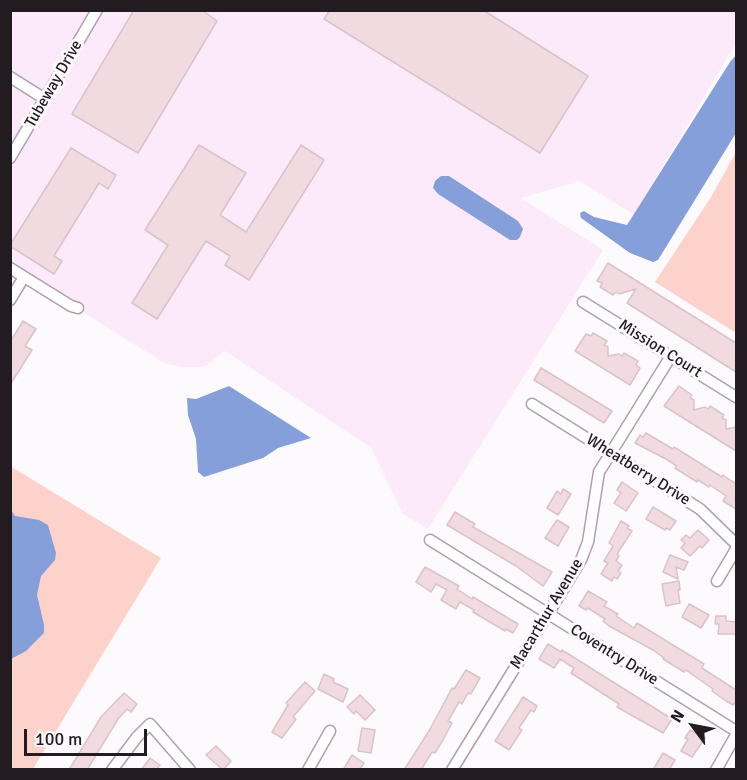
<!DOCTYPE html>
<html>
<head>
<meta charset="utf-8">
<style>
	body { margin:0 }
	#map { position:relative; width:747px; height:780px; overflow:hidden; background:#fdfafd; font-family:Signika,sans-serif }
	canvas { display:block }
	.frame { position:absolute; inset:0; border:12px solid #221c21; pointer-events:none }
	.north { position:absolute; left:663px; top:696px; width:60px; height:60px; -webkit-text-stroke:4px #fdfafd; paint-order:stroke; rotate:302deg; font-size:16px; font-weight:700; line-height:24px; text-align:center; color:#221c21 }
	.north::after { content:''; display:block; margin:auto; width:21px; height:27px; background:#221c21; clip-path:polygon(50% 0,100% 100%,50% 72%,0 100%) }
	.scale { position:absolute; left:24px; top:729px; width:123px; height:27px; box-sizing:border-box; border:3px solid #221c21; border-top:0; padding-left:8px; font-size:18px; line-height:21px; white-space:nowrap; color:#221c21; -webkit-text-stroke:4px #fdfafd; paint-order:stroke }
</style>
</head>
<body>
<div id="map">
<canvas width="747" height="780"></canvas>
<div class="frame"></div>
<div class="north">N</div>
<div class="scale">100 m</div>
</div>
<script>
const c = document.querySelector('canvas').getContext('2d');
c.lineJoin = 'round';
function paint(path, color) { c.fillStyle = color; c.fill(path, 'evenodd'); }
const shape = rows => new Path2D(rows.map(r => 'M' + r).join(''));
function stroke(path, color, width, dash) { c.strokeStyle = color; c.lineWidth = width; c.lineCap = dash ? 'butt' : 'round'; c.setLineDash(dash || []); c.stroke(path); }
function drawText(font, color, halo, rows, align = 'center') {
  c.font = font + ' Signika,sans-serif'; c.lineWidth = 6; c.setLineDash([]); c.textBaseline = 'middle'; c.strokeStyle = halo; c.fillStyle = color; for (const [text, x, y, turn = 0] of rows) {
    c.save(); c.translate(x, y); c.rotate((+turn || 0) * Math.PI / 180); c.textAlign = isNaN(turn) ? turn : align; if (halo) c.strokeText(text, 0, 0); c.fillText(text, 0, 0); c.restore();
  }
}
const built = shape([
	[736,10,736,43,634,215,580,181,521,198,603,250,428,529,403,514,371,448,225,351,204,367,182,367,164,363,11,267,10,11]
]);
const green = shape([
	[736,152,736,333,655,282,711,197],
	[10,466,161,558,33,769,11,769]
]);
const water = shape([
	[736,55,736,133,658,260,653,262,630,253,581,218,580,213,584,211,594,217,627,225,730,62],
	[441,176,449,176,518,221,523,229,520,237,517,240,510,240,438,194,433,188,435,181],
	[229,386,311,438,278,448,263,458,204,477,198,472,196,439,188,415,187,398,196,399],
	[11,510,15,516,39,520,48,525,56,553,55,560,41,576,37,595,44,625,44,633,26,651,11,659]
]);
const building = shape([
	[134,10,202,10,217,21,138,153,72,114,134,10],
	[330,10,483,10,588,76,540,153,324,19,330,10],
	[199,145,246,173,220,215,246,232,301,145,324,160,249,280,225,265,230,256,206,241,157,319,132,303,168,245,145,230,199,145],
	[71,148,116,175,108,189,99,183,54,256,62,261,54,274,10,246,10,245,71,148],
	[608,263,736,343,736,372,627,303,636,289,619,294,616,292,613,295,600,287,602,283,597,281,608,263],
	[23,321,36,329,25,346,32,350,10,385,10,342,23,321],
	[593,333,607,341,604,345,608,347,608,356,619,354,622,356,624,353,638,361,636,365,640,368,630,385,575,351,586,334,591,336,593,333],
	[541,368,612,411,604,423,534,380,541,368],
	[679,386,692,395,690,398,694,400,694,410,705,407,708,409,710,406,724,415,722,418,726,420,726,429,736,427,736,451,664,406,679,386],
	[646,433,673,449,674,447,722,477,723,475,736,484,736,509,723,501,726,496,710,485,709,487,698,480,697,482,675,468,677,466,666,459,635,443,640,435,643,437,646,433],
	[622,482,638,493,626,511,614,503,621,493,617,490,622,482],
	[563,489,571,494,558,515,547,508,557,491,561,494,563,489],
	[653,507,676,521,670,530,666,528,665,530,646,519,653,507],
	[455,512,475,524,473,527,552,572,543,586,516,566,447,525,455,512],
	[557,520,569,527,558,546,545,538,557,520],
	[621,521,629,526,627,528,632,531,617,554,619,556,616,561,622,565,618,571,621,573,617,579,614,577,612,581,601,574,608,563,604,561,613,546,609,543,621,521],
	[698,530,709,540,702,548,700,546,690,556,681,548,685,543,681,540,686,535,690,538,698,530],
	[670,555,688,562,684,570,676,567,678,579,663,572,670,555],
	[425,567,459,586,457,589,472,599,473,597,518,624,513,633,506,629,505,631,473,612,474,610,460,602,456,609,441,600,447,590,436,584,431,592,416,582,425,567],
	[679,581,680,590,678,590,680,603,666,606,662,584,679,581],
	[588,591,607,602,604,606,618,614,616,616,634,628,637,623,704,664,702,668,736,690,736,705,734,703,733,705,726,701,712,691,713,689,686,670,684,672,663,659,664,658,653,650,609,626,603,621,605,619,588,608,586,610,579,606,588,591],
	[689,604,709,615,701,628,682,617,689,604],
	[716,616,726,616,726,621,736,622,736,634,718,634,719,624,715,624,716,616],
	[548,644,561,652,562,650,672,719,663,733,617,707,619,704,571,673,574,668,560,659,554,668,539,659,548,644],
	[466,670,480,678,471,694,468,693,462,704,459,702,448,721,452,723,443,740,435,753,432,752,421,770,404,770,429,731,452,688,454,689,466,670],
	[324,674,334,679,333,682,348,689,343,702,318,689,324,674],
	[305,682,315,691,293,717,296,719,282,738,272,732,288,705,286,703,305,682],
	[124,693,137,704,131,712,127,709,118,719,87,770,69,770,101,717,124,693],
	[360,695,375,710,365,720,356,711,354,714,347,707,360,695],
	[523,697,537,706,534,712,531,710,519,728,522,730,509,750,495,741,523,697],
	[362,728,375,730,371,753,358,751,362,728],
	[690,730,705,738,692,757,681,751,688,739,685,738,690,730],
	[216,746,231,761,223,770,206,755,216,746],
	[663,753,675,760,669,770,653,770,663,753],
	[352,755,364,763,359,770,343,770,352,755],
	[150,758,160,765,156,770,141,770,150,758]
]);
const street = shape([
	[10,77,45,99],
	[10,158,97,10],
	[10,268,71,306,78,308],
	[10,300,24,277],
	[583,302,736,397],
	[532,404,700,509,736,544],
	[430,540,736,731],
	[717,581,736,549],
	[112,770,137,737,150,724,190,770],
	[308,770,330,731],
	[452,770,581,560,588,542,599,472,671,356],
	[716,770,736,735]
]);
const streetNames = [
	["Tubeway Drive",54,84,-60],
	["Mission Court",660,349,32],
	["Wheatberry Drive",638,470,32],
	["Macarthur Avenue",547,614,-59],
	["Coventry Drive",614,655,32]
];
paint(built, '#fceafb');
paint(green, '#fdd2ca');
paint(water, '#859fdb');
paint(building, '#f2dae1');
stroke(building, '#dac3c9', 1.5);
stroke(street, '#afa0ae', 13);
stroke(street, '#fff', 10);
drawText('16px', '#221c21', '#fdfafd', streetNames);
</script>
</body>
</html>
